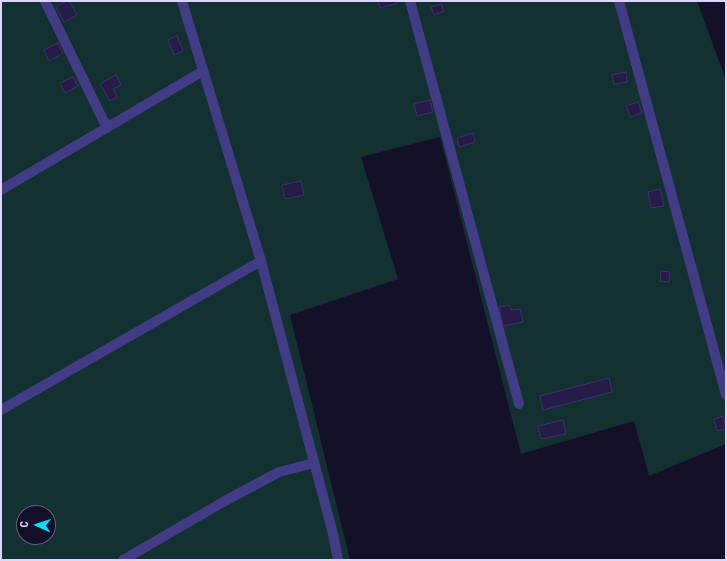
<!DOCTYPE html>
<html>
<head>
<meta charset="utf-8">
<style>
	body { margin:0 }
	#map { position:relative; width:727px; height:561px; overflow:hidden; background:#141027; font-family:"Roboto Condensed",sans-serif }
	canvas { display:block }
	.frame { position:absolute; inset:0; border:2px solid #dcd6fe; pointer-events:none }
	.north { position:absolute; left:16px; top:505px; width:40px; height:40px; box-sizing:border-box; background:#141027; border:1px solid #645f7d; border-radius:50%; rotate:273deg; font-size:11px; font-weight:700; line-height:16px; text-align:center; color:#dcd6fe }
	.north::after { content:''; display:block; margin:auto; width:14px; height:18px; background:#06dbfb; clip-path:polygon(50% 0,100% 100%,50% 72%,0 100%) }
</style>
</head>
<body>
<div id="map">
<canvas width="727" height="561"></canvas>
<div class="frame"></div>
<div class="north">С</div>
</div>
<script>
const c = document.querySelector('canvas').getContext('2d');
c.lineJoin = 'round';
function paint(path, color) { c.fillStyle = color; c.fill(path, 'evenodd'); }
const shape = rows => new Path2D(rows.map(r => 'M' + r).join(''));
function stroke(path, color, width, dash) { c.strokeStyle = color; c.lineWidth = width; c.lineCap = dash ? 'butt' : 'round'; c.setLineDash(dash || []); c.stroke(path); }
const green = shape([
	[1,1,697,1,726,80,726,444,649,476,634,421,521,454,440,137,361,157,398,279,290,315,350,560,1,560],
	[24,513,48,513,48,537,24,537]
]);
const building = shape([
	[66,1,69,1,77,15,64,22,56,7,66,1],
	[378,1,397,1,398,3,380,8,378,1],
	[441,4,444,11,434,15,431,7,441,4],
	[177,36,183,51,174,55,168,40,177,36],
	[58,43,63,53,49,61,44,50,58,43],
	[626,72,627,82,614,84,612,75,626,72],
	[116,75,121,85,113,89,117,97,110,101,100,84,116,75],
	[73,77,78,86,65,93,60,83,73,77],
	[430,100,433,112,417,116,414,104,430,100],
	[638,102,642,113,630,117,626,106,638,102],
	[473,133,475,142,459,147,457,138,473,133],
	[301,181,304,195,285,199,282,185,301,181],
	[660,189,664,206,651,208,648,192,660,189],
	[661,271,670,272,669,282,660,281,661,271],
	[509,305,511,310,520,309,523,322,503,326,499,307,509,305],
	[609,378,612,392,543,410,540,396,609,378],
	[723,416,726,429,717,431,714,419,723,416],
	[563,420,566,434,541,439,538,426,563,420]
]);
const minor = shape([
	[45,1,107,128],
	[182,1,261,261,333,534,338,560],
	[410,1,519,404],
	[619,1,726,395],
	[1,190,203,71],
	[1,410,261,261],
	[123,560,223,502,279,472,314,463]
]);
paint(green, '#133130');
paint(building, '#261c47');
stroke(building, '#3e2f73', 1);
stroke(minor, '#413c85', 10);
</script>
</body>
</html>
